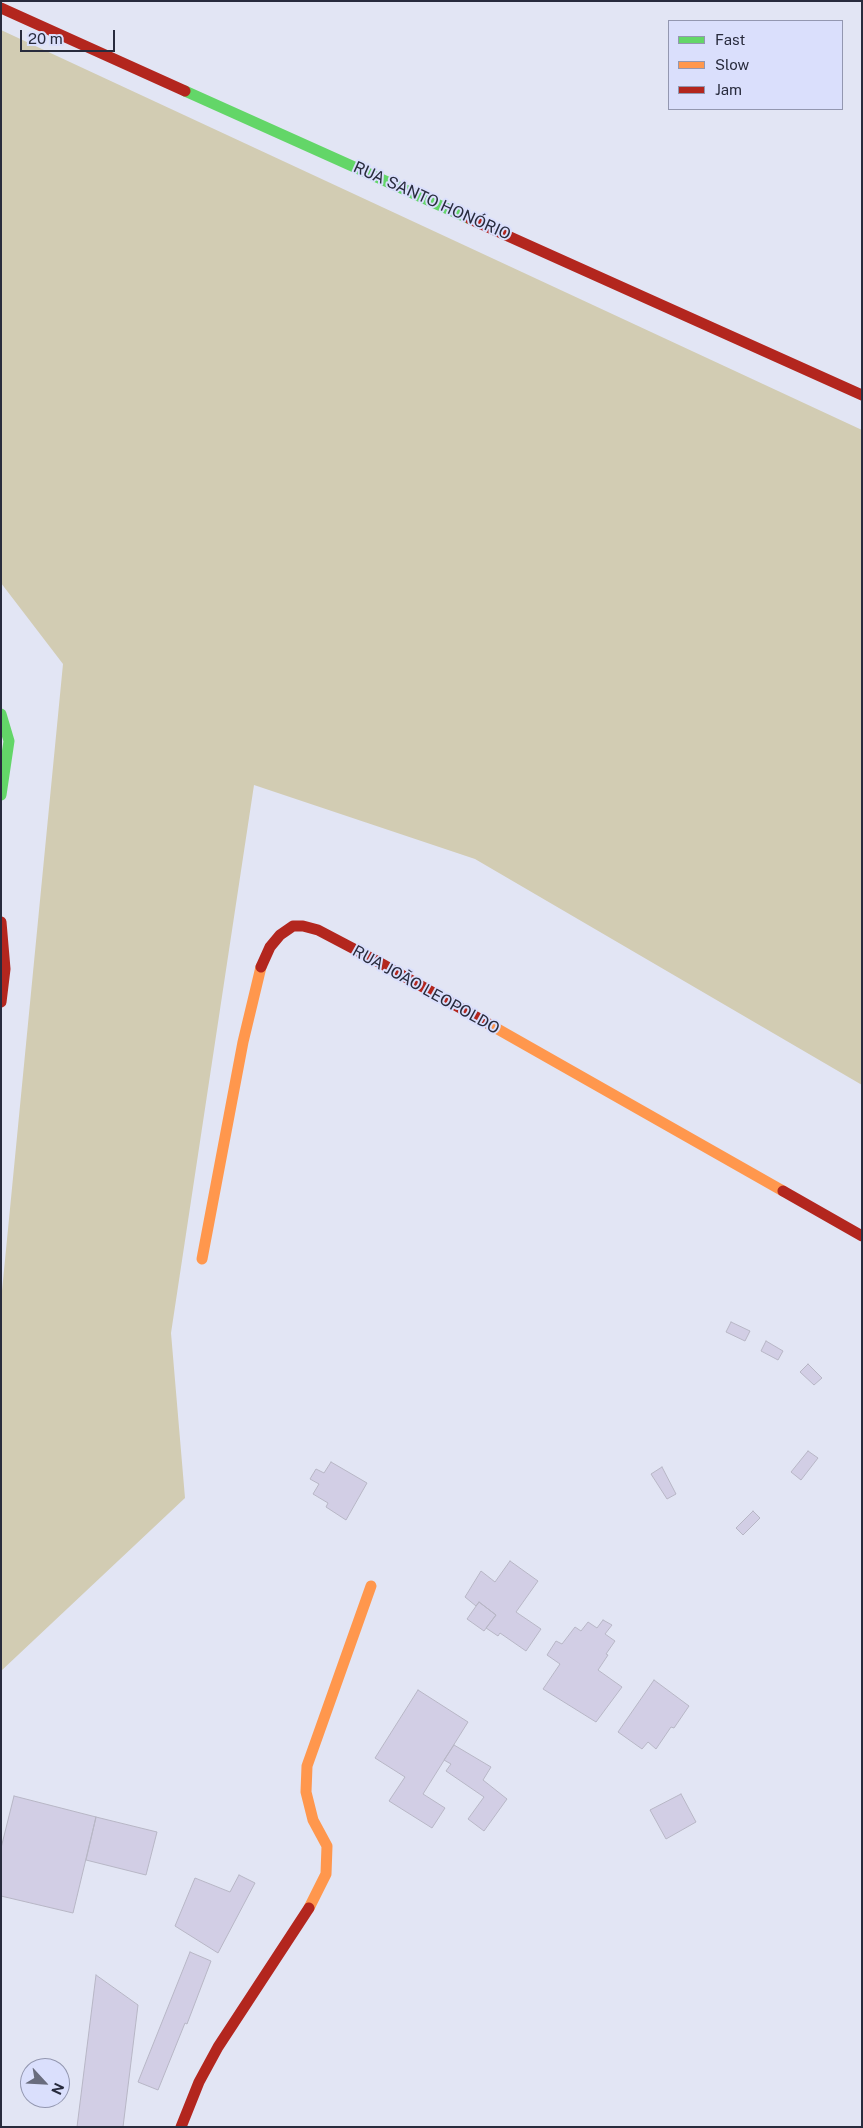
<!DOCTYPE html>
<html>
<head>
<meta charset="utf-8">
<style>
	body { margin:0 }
	#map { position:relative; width:863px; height:2128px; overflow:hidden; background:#e2e5f4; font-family:"Public Sans",sans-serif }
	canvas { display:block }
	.frame { position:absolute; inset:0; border:2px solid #282b3d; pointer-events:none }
	.legend { position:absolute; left:668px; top:20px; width:175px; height:90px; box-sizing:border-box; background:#dadffc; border:1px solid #9397b0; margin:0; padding:6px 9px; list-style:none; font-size:15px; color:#282b3d }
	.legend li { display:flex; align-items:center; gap:10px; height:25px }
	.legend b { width:25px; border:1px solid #9397b0 }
	.north { position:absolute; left:20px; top:2058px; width:50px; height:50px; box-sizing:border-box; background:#dadffc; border:1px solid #9397b0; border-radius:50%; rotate:115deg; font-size:14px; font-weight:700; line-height:20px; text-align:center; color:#282b3d }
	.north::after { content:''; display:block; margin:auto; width:18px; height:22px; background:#696c7d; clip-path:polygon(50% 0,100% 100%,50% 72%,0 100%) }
	.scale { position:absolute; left:20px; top:30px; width:95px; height:22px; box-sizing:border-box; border:2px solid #282b3d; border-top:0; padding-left:6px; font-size:15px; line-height:18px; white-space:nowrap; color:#282b3d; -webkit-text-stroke:4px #dadffc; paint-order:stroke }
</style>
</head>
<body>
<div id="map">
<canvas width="863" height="2128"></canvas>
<div class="frame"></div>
<ul class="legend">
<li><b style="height:6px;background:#63d668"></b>Fast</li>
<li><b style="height:6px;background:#ff974d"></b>Slow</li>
<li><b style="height:6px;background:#b3261e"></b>Jam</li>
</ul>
<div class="north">N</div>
<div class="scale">20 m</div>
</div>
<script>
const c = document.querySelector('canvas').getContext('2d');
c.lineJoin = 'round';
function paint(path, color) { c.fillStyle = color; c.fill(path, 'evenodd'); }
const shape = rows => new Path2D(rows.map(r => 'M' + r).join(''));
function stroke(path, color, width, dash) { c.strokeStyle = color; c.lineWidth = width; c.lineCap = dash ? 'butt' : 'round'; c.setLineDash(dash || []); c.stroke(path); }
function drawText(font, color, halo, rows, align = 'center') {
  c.font = font + ' "Public Sans",sans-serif'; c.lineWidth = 4; c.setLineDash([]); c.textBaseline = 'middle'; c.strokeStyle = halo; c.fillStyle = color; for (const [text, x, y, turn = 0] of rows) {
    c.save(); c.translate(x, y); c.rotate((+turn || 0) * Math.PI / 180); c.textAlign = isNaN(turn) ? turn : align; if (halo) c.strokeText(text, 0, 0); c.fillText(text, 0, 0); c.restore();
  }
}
const green = shape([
	[1,30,862,430,862,1085,475,859,254,785,171,1333,185,1498,1,1671,1,1301,63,664,1,583]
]);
const building = shape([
	[731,1322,750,1331,745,1341,726,1332,731,1322],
	[766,1341,783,1351,778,1360,761,1351,766,1341],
	[808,1364,822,1378,814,1385,800,1372,808,1364],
	[808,1451,818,1458,801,1480,791,1472,808,1451],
	[331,1462,367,1483,346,1520,326,1507,328,1503,313,1494,319,1484,310,1479,316,1469,324,1473,331,1462],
	[662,1467,676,1494,667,1499,651,1474,662,1467],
	[753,1511,760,1518,743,1535,736,1528,753,1511],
	[510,1561,538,1581,516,1612,541,1629,526,1651,500,1633,498,1636,486,1628,496,1615,479,1602,476,1606,465,1597,481,1571,495,1582,510,1561],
	[479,1602,496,1615,484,1631,467,1619,479,1602],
	[603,1620,612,1625,605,1634,615,1641,606,1654,608,1655,598,1670,622,1687,596,1722,543,1689,560,1664,547,1655,556,1641,562,1644,575,1627,581,1631,588,1622,597,1628,603,1620],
	[654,1680,689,1706,674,1728,671,1727,656,1749,648,1742,642,1749,618,1732,654,1680],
	[418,1690,468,1722,423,1794,445,1808,432,1828,389,1801,405,1777,375,1758,418,1690],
	[454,1745,491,1767,483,1780,507,1799,484,1831,468,1819,484,1797,446,1771,451,1764,444,1760,454,1745],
	[681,1794,696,1822,666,1839,650,1810,681,1794],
	[14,1796,96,1817,73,1913,1,1896,1,1848,14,1796],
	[96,1817,157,1832,146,1875,86,1860,96,1817],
	[239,1875,255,1883,218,1953,175,1926,195,1878,230,1892,239,1875],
	[190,1952,211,1961,187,2024,185,2023,158,2090,138,2082,190,1952],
	[96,1975,138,2005,123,2127,77,2127,96,1975]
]);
const fast = shape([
	[185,91,470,219],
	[1,714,9,741,1,795]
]);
const slow = shape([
	[487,1023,783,1191],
	[202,1259,243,1042,261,967],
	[309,1908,326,1874,327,1846,313,1820,306,1792,307,1766,371,1586]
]);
const jam = shape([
	[1,8,185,91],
	[470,219,862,395],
	[1,922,5,969,1,1002],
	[261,967,270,947,280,935,293,926,303,926,318,930,375,960,487,1023],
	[783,1191,862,1236],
	[181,2127,199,2082,218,2047,309,1908]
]);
const streetNames = [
	["RUA SANTO HONÓRIO",432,201,24],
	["RUA JOÃO LEOPOLDO",426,990,29]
];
paint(green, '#d2ccb3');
paint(building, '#d2cee5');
stroke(building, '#b7b6c5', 1);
stroke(fast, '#63d668', 11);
stroke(slow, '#ff974d', 11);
stroke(jam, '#b3261e', 11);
drawText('16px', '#282b3d', '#dadffc', streetNames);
</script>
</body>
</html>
